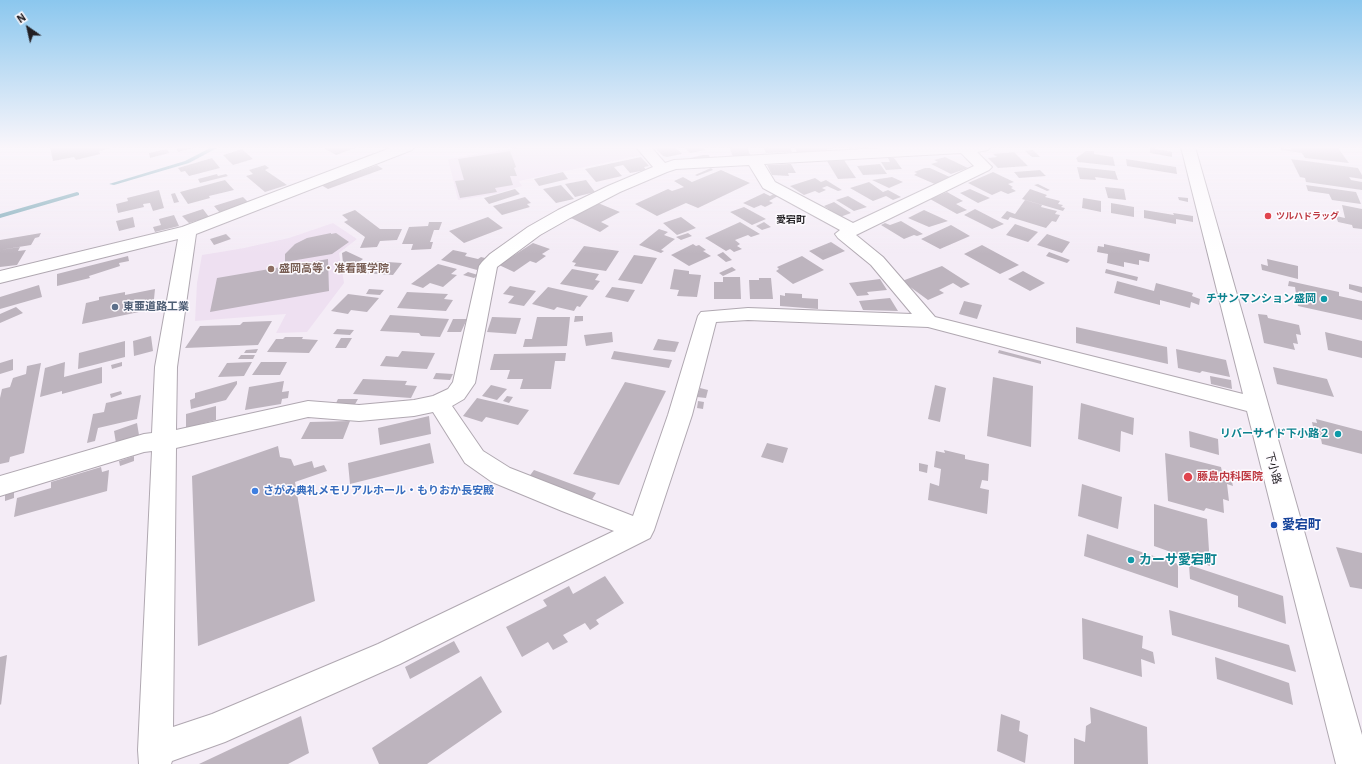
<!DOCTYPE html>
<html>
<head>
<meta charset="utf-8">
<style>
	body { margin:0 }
	#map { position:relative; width:1362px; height:764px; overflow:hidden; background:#f4ecf6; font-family:"IBM Plex Sans",sans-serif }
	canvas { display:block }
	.north { position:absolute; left:8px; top:8px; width:40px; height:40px; -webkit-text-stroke:3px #fefbff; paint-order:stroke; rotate:326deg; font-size:11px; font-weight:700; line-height:16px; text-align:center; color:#221f23 }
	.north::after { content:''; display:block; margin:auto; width:14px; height:18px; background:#221f23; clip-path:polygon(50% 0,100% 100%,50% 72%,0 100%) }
</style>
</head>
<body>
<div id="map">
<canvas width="1362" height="764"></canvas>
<div class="north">N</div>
</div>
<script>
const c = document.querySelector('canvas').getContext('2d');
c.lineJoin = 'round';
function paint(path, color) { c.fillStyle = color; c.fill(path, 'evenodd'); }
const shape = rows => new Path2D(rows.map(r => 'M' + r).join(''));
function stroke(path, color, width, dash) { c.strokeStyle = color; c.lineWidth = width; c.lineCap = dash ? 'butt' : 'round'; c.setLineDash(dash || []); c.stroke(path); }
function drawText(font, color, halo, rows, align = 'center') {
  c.font = font + ' "IBM Plex Sans","Noto Sans JP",sans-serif'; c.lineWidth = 3; c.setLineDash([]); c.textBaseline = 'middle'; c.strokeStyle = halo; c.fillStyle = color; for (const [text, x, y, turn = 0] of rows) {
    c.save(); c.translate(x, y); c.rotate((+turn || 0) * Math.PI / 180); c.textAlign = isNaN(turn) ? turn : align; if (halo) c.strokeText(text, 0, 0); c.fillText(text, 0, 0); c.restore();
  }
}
const built = shape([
	[521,147,636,147,642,155,519,181,522,186,495,194,458,200,448,159],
	[333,223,357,239,339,253,344,283,307,332,276,333,286,314,195,321,197,283,202,255,244,248,289,238]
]);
const stream = shape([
	[212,147,219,147,189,163,114,185,109,184,185,161,212,147],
	[77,192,79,193,79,195,0,218,0,214,77,192]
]);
const building = shape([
	[50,147,112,147,112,148,99,151,100,154,76,160,74,157,53,161],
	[176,147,193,147,193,148,178,152],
	[322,147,355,147,355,148,336,155],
	[654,147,675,147,682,154,667,157,663,156],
	[684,147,703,147,706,150,690,153],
	[747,147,751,157,733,157,730,148],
	[771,147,790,147,792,152,766,153,764,149],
	[795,147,833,147,833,149,827,149,829,153,797,153],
	[1290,147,1337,147,1349,163,1305,158,1302,153,1281,150,1281,148,1292,150],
	[1150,148,1172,152,1172,157,1150,153],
	[167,149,169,153,150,158,149,153],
	[242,149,253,159,233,165,223,155],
	[1033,150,1040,157,1032,157,1025,151],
	[510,151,516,167,514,168,517,176,510,176,513,185,495,188,497,192,460,198,455,181,464,180,458,159],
	[1086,151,1094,151,1094,154,1113,157,1115,166,1078,162,1076,158],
	[1014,152,1028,166,998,168,988,158,997,157,993,154],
	[703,155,709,155,710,159,691,160,690,158],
	[641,157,649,166,644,167,646,170,630,173,623,165,614,167,622,176,596,182,585,169],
	[945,157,968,168,951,174,931,164,938,162,934,160],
	[212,158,220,168,189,176,185,171,181,172,178,168],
	[888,158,894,158,902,169,886,170,881,162,890,162],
	[1126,159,1176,167,1177,174,1127,166],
	[1291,159,1358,168,1362,175,1362,179,1349,177,1351,180,1362,182,1362,190,1306,182,1305,178,1300,177],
	[844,160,856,178,838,179,827,161],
	[791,164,796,173,788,173,789,176,772,175,767,165],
	[880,164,887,174,863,175,857,166],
	[265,165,269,168,265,170,287,185,265,192,246,176,253,174,249,170],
	[377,165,383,169,328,189,321,185],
	[1077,167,1115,171,1118,180,1095,177,1096,180,1080,179],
	[711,168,713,170,697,176,695,175],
	[925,168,930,168,952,178,937,185,914,175,917,173,914,172],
	[721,170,750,183,698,208,686,203,657,216,635,204,668,189,672,191,684,187,674,181,683,177,692,182],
	[1040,170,1046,176,1019,178,1014,172],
	[563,172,568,179,539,186,534,179],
	[993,172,1014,182,1008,184,1013,187,1011,188,1016,191,1008,194,1001,191,992,195,968,183],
	[217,174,218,176,226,174,228,176,200,183,198,179],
	[892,177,903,182,889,188,872,180],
	[815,178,821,182,826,180,842,190,838,191,827,186,822,188,826,190,819,193,815,191,804,195,790,186],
	[225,180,234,190,209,196,210,198,188,204,180,192],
	[586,180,595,192,575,197,565,184],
	[869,182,883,192,888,190,901,197,893,200,886,196,873,201,850,188],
	[1038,184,1050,190,1047,191,1034,185],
	[561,185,574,199,556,203,543,189],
	[1306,185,1356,192,1361,204,1332,200,1329,194,1308,191],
	[1105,187,1124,189,1126,200,1108,198],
	[515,189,520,194,489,204,484,198],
	[970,189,990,198,978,203,960,193],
	[1030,189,1047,195,1045,197,1060,201,1058,204,1063,205,1061,207,1065,208,1063,211,1022,199],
	[159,190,164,208,153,211,150,203,143,204,144,207,118,213,116,204,128,201,127,198],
	[947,192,963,201,956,204,967,210,957,214,930,199],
	[175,193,179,202,174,203,171,194],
	[764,193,770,196,774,194,778,196,769,201,773,203,765,207,761,205,754,208,743,203],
	[848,196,867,207,854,211,836,200],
	[243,197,250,204,220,213,214,206],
	[525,197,531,203,527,204,530,207,502,215,493,206],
	[1178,197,1188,198,1188,202,1179,200],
	[1083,198,1101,201,1101,212,1082,208],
	[1025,200,1042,205,1041,207,1057,211,1055,214,1060,215,1056,222,1052,221,1046,228,1010,217,1008,220,1001,218,1007,211,1015,214],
	[834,202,851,213,840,217,824,206],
	[598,203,620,212,601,222,609,226,600,232,571,218],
	[1111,203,1134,207,1134,217,1111,213],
	[1342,205,1362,209,1362,229,1353,228,1352,225,1338,222,1336,216,1345,218],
	[744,207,766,219,752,225,730,212],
	[203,209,209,217,189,223,182,216],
	[975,209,1004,224,992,229,964,215],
	[355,210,380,229,402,229,397,240,380,241,377,247,360,248,365,237,344,222,348,220,342,215],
	[924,210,948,221,929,227,908,218],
	[1144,210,1174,215,1173,213,1193,216,1193,222,1176,219,1176,224,1144,218],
	[174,215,179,226,155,232,153,227,161,225,159,219],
	[133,217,135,227,119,231,116,221],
	[488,217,503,228,464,243,449,231],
	[681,217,696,228,677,235,663,223],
	[901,221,923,234,917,236,914,235,904,239,881,225,885,223,890,225],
	[429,222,442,222,439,230,434,230,430,242,433,242,431,249,411,250,413,244,402,244,409,227,428,226],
	[740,222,760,234,751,237,748,235,735,240,740,244,737,246,742,249,734,252,730,249,726,251,705,238],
	[764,222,771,227,762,230,756,226],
	[1015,224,1038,232,1028,242,1006,235],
	[951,225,970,236,940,249,921,239],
	[659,229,668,232,664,235,675,239,661,250,664,251,661,253,639,245],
	[41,233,39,237,35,238,31,245,0,250,0,240],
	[331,233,331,234,336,233,349,242,332,254,285,262,285,254,295,244,307,238],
	[688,233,692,236,681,240,676,237],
	[226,234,231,239,214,245,210,239],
	[1047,234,1070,242,1062,253,1037,245],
	[831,242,845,251,823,260,809,251],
	[533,243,550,249,542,254,546,256,536,263,530,261,514,272,499,265],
	[693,244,696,246,699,245,706,250,703,251,711,256,689,266,671,255],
	[1104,244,1150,254,1149,262,1139,260,1139,265,1124,262,1124,267,1107,263,1108,254,1097,252,1098,246,1104,247],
	[982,245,1019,265,1000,274,964,254],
	[584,246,619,251,606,271,574,266,576,263,572,262],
	[20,247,18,251,26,250,17,265,0,267,0,250],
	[453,250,467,253,465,256,478,259,481,257,489,259,477,270,441,260],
	[346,251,363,259,354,266,343,263,342,253],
	[723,252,732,260,726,262,717,255],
	[1049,252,1070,260,1067,263,1046,256],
	[634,255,657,258,642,284,618,280],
	[128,256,129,261,119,263,120,266,89,276,90,278,57,286,57,274],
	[802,256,824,270,793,284,776,271,779,269,777,267],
	[328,259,329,291,210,312,217,278],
	[1267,259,1298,266,1298,279,1262,270,1261,264,1268,266],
	[373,261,402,263,393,275,364,273],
	[438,264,457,269,451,274,457,275,443,287,430,283,423,288,411,284],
	[942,266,970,284,961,288,953,283,939,290,944,293,928,300,902,281],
	[732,267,736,270,723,276,719,273],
	[572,269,599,274,595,280,600,281,593,290,560,284],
	[674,269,689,271,689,274,701,275,697,297,677,296,679,290,670,289],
	[1106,269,1138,277,1137,281,1105,273],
	[1023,271,1045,283,1030,291,1008,279],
	[468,272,478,275,474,278,463,275],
	[723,277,740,277,741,299,714,299,714,282,723,282],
	[759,278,771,278,773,299,750,299,749,280,759,280],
	[880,279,887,290,867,292,869,295,857,296,849,283],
	[1117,281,1154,291,1156,283,1193,293,1192,296,1200,299,1199,305,1191,302,1190,308,1160,300,1160,305,1114,293],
	[1289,281,1339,292,1339,296,1362,301,1362,320,1298,306,1295,287,1288,286],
	[1349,284,1362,287,1362,293,1349,289],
	[39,285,42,297,0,309,0,297],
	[510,286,536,291,524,306,508,303,514,296,503,294],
	[548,287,588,296,580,307,577,306,574,311,557,307,554,310,532,304],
	[612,287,635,290,628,302,605,297],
	[155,289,153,309,82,324,86,303,99,300,99,297,125,292,125,295],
	[369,289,384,290,380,295,366,294],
	[407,292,448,294,444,299,453,300,446,311,397,308],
	[785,293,802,294,802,298,818,299,818,309,780,306,780,295,785,296],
	[348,294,379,298,367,312,351,310,348,314,331,311],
	[890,298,898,311,863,310,859,301],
	[964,301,982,305,977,319,959,314],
	[16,307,23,313,0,323,0,314],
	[1258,314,1267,315,1268,318,1299,325,1301,335,1296,334,1298,344,1293,343,1295,350,1264,343],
	[390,315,449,319,440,337,421,336,419,333,380,331],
	[575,316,583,316,583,321,574,322],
	[492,317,521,318,516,334,487,332],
	[537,317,570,317,567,346,523,347,525,339,532,339],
	[453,319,467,319,461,332,447,332],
	[272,321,258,345,185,348,200,326,240,325,243,322],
	[1076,327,1167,347,1168,364,1076,343],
	[337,329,354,330,350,335,333,334],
	[612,332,613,342,586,346,584,335],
	[1325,332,1362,341,1362,358,1328,350],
	[151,336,153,351,134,356,133,341],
	[285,337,303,337,302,339,318,340,309,353,267,352,276,339,283,339],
	[341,338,352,338,346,348,335,348],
	[658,339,679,342,675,352,653,350],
	[125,341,125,357,78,369,79,353],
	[258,349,256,353,244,353,246,350],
	[1176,349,1226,360,1230,377,1202,371,1200,373,1178,368],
	[999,350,1041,361,1041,364,998,353],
	[402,351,435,353,427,369,380,366,386,356,398,357],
	[614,351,672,360,669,368,611,359],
	[566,353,565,361,555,361,551,389,520,389,523,379,507,379,510,370,490,370,494,354],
	[241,355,255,355,253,359,238,359],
	[13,359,13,370,0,374,0,363],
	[65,362,64,377,102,367,102,383,62,394,62,391,40,397,45,368],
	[122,362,122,366,112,369,111,365],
	[252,362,244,376,218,377,227,363],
	[261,362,287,362,280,375,252,375],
	[41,363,24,453,10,457,9,462,0,464,0,398,2,389,10,387,13,378,26,374,27,366],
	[1273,367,1327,379,1334,397,1277,384],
	[436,373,453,374,450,380,433,379],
	[1210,376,1231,380,1232,389,1211,384],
	[993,377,1033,386,1031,447,987,436],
	[363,379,407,381,405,385,417,386,411,398,353,394],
	[237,381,237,384,226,400,191,409,190,400,195,398,195,393],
	[284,381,282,392,289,391,288,398,282,399,281,404,245,410,249,387],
	[625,382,666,391,619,485,573,474],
	[491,385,507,389,497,400,482,396],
	[935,385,946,388,940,422,928,419],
	[700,388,708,390,706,398,697,397],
	[121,391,122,394,111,398,110,394],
	[141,395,137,419,98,428,95,441,87,443,93,414,104,412,106,403],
	[507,396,513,397,509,403,503,401],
	[477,398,529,410,518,425,486,417,482,422,463,416],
	[338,399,358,399,354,406,335,405],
	[698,401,704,402,703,409,697,408],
	[1081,403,1134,418,1133,435,1121,431,1120,452,1078,439],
	[216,406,216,420,197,425,197,428,186,431,186,414],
	[429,416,431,434,380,445,378,428],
	[1316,419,1362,431,1362,454,1322,444,1321,439,1315,437,1312,422,1317,423],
	[350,421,343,439,301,439,310,422],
	[137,423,139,435,116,443,114,431],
	[1189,431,1218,439,1219,455,1190,447],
	[430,443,434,463,350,484,348,463],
	[767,443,788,448,783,463,761,457],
	[278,446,280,457,291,459,294,466,312,461,314,468,324,465,327,471,295,482,315,601,198,646,192,476],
	[944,450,965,455,965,459,989,464,988,481,982,480,980,488,989,490,987,514,928,500,930,483,939,486,941,469,934,467,936,451,945,453],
	[1165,453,1221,467,1222,472,1230,474,1233,486,1227,484,1229,501,1223,499,1224,513,1206,508,1204,511,1168,501],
	[134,456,134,461,120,466,119,461],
	[919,463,928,465,927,473,919,471],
	[101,467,102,472,109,470,107,491,14,517,17,498,51,488,51,482],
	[534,470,596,493,591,501,528,478],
	[1082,484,1122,497,1118,529,1078,516],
	[14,492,14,498,5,501,5,495],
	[1154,504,1207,519,1210,566,1154,546],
	[1087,534,1178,564,1178,588,1084,556],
	[1336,547,1362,553,1362,589,1350,587],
	[1189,565,1283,596,1286,624,1238,607,1238,596,1190,579],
	[605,576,624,603,596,620,599,624,590,630,585,623,563,635,568,642,553,650,548,642,522,657,506,627,547,606,543,600,569,586,573,594],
	[1169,610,1289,645,1296,672,1172,635],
	[1082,618,1143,636,1142,648,1153,652,1155,664,1141,659,1142,677,1083,659],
	[454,641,460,652,410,679,405,667],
	[7,655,1,705,0,704,0,657],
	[1215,657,1289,683,1293,705,1217,679],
	[481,676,502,712,427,764,379,764,372,748],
	[1090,707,1147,727,1148,764,1074,764,1074,738,1085,742,1086,726,1091,723],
	[1001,714,1020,721,1019,731,1028,735,1025,763,997,751],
	[301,716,309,753,288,764,199,764]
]);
const minor = shape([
	[393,147,414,147,412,150,196,234,177,367,176,430,308,401,359,405,414,400,433,396,448,389,453,382,479,266,482,262,490,254,528,227,558,210,608,186,653,167,636,147,651,147,665,163,674,160,899,147,990,147,988,150,977,152,992,167,989,170,856,235,883,257,935,317,1243,394,1181,147,1195,147,1362,735,1362,764,1336,764,1247,411,928,327,748,320,716,322,692,415,654,530,650,538,400,664,225,742,172,761,171,764,139,764,138,750,152,451,144,452,0,496,0,476,144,434,152,433,155,367,178,239,0,283,0,271,182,227,393,147],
	[961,153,974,166,853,223,775,182,764,164,961,153],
	[749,165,763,188,840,230,835,234,838,238,871,265,912,314,748,308,701,312,698,316,668,415,633,516,510,468,483,451,452,406,464,399,475,383,497,267,540,235,570,218,620,192,667,172,676,169,749,165],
	[433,412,465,463,492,482,562,511,614,531,378,644,212,714,173,727,176,448,308,417,359,421,414,416,433,412]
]);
const markers = [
	[1268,216,4,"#e0444e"],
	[271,269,4,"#8d6e63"],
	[1324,299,4,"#0f9aa8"],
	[115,307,4,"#5c6f8a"],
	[1338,434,4,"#0f9aa8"],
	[1188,477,5,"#e0444e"],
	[255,491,4,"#3f7fe0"],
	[1274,525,4,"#1a4fb4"],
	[1131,560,4,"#0f9aa8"]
];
const farHealthnames = [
	["ツルハドラッグ",1276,216]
];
const farNeighbourhoodnames = [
	["愛宕町",791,220]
];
const educationNames = [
	["盛岡高等・准看護学院",279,269]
];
const cultureNames = [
	["チサンマンション盛岡",1316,299],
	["リバーサイド下小路２",1330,434]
];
const serviceNames = [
	["東亜道路工業",123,307]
];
const streetNames = [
	["下小路",1273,468,75]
];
const healthNames = [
	["藤島内科医院",1197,477]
];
const shopNames = [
	["さがみ典礼メモリアルホール・もりおか長安殿",263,491]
];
const nearTransitnames = [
	["愛宕町",1282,525]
];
const nearCulturenames = [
	["カーサ愛宕町",1139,560]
];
paint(built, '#eee0f1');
paint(stream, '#7ba9b7');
paint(building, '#bdb4be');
stroke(minor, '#b0a8b1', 2);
paint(minor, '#fff');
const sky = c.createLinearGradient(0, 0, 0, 254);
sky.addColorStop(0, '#8bc7ee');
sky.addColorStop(0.58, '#faf6fb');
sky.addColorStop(1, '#faf6fb00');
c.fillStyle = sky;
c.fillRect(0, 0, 1362, 254);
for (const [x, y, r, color] of markers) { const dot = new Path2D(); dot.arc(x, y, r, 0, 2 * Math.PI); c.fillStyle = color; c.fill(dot); stroke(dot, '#fefbff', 1.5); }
drawText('bold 9px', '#be3a42', '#fefbff', farHealthnames, 'left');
drawText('bold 10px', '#221f23', '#fefbff', farNeighbourhoodnames);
drawText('bold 11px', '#785e54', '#fefbff', educationNames, 'left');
drawText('bold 11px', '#0d838f', '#fefbff', cultureNames, 'right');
drawText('bold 11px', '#4e5e75', '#fefbff', serviceNames, 'left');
drawText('11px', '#221f23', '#fefbff', streetNames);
drawText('bold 11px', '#be3a42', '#fefbff', healthNames, 'left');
drawText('bold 11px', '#366cbe', '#fefbff', shopNames, 'left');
drawText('bold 13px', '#164399', '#fefbff', nearTransitnames, 'left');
drawText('bold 13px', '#0d838f', '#fefbff', nearCulturenames, 'left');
</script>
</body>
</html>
